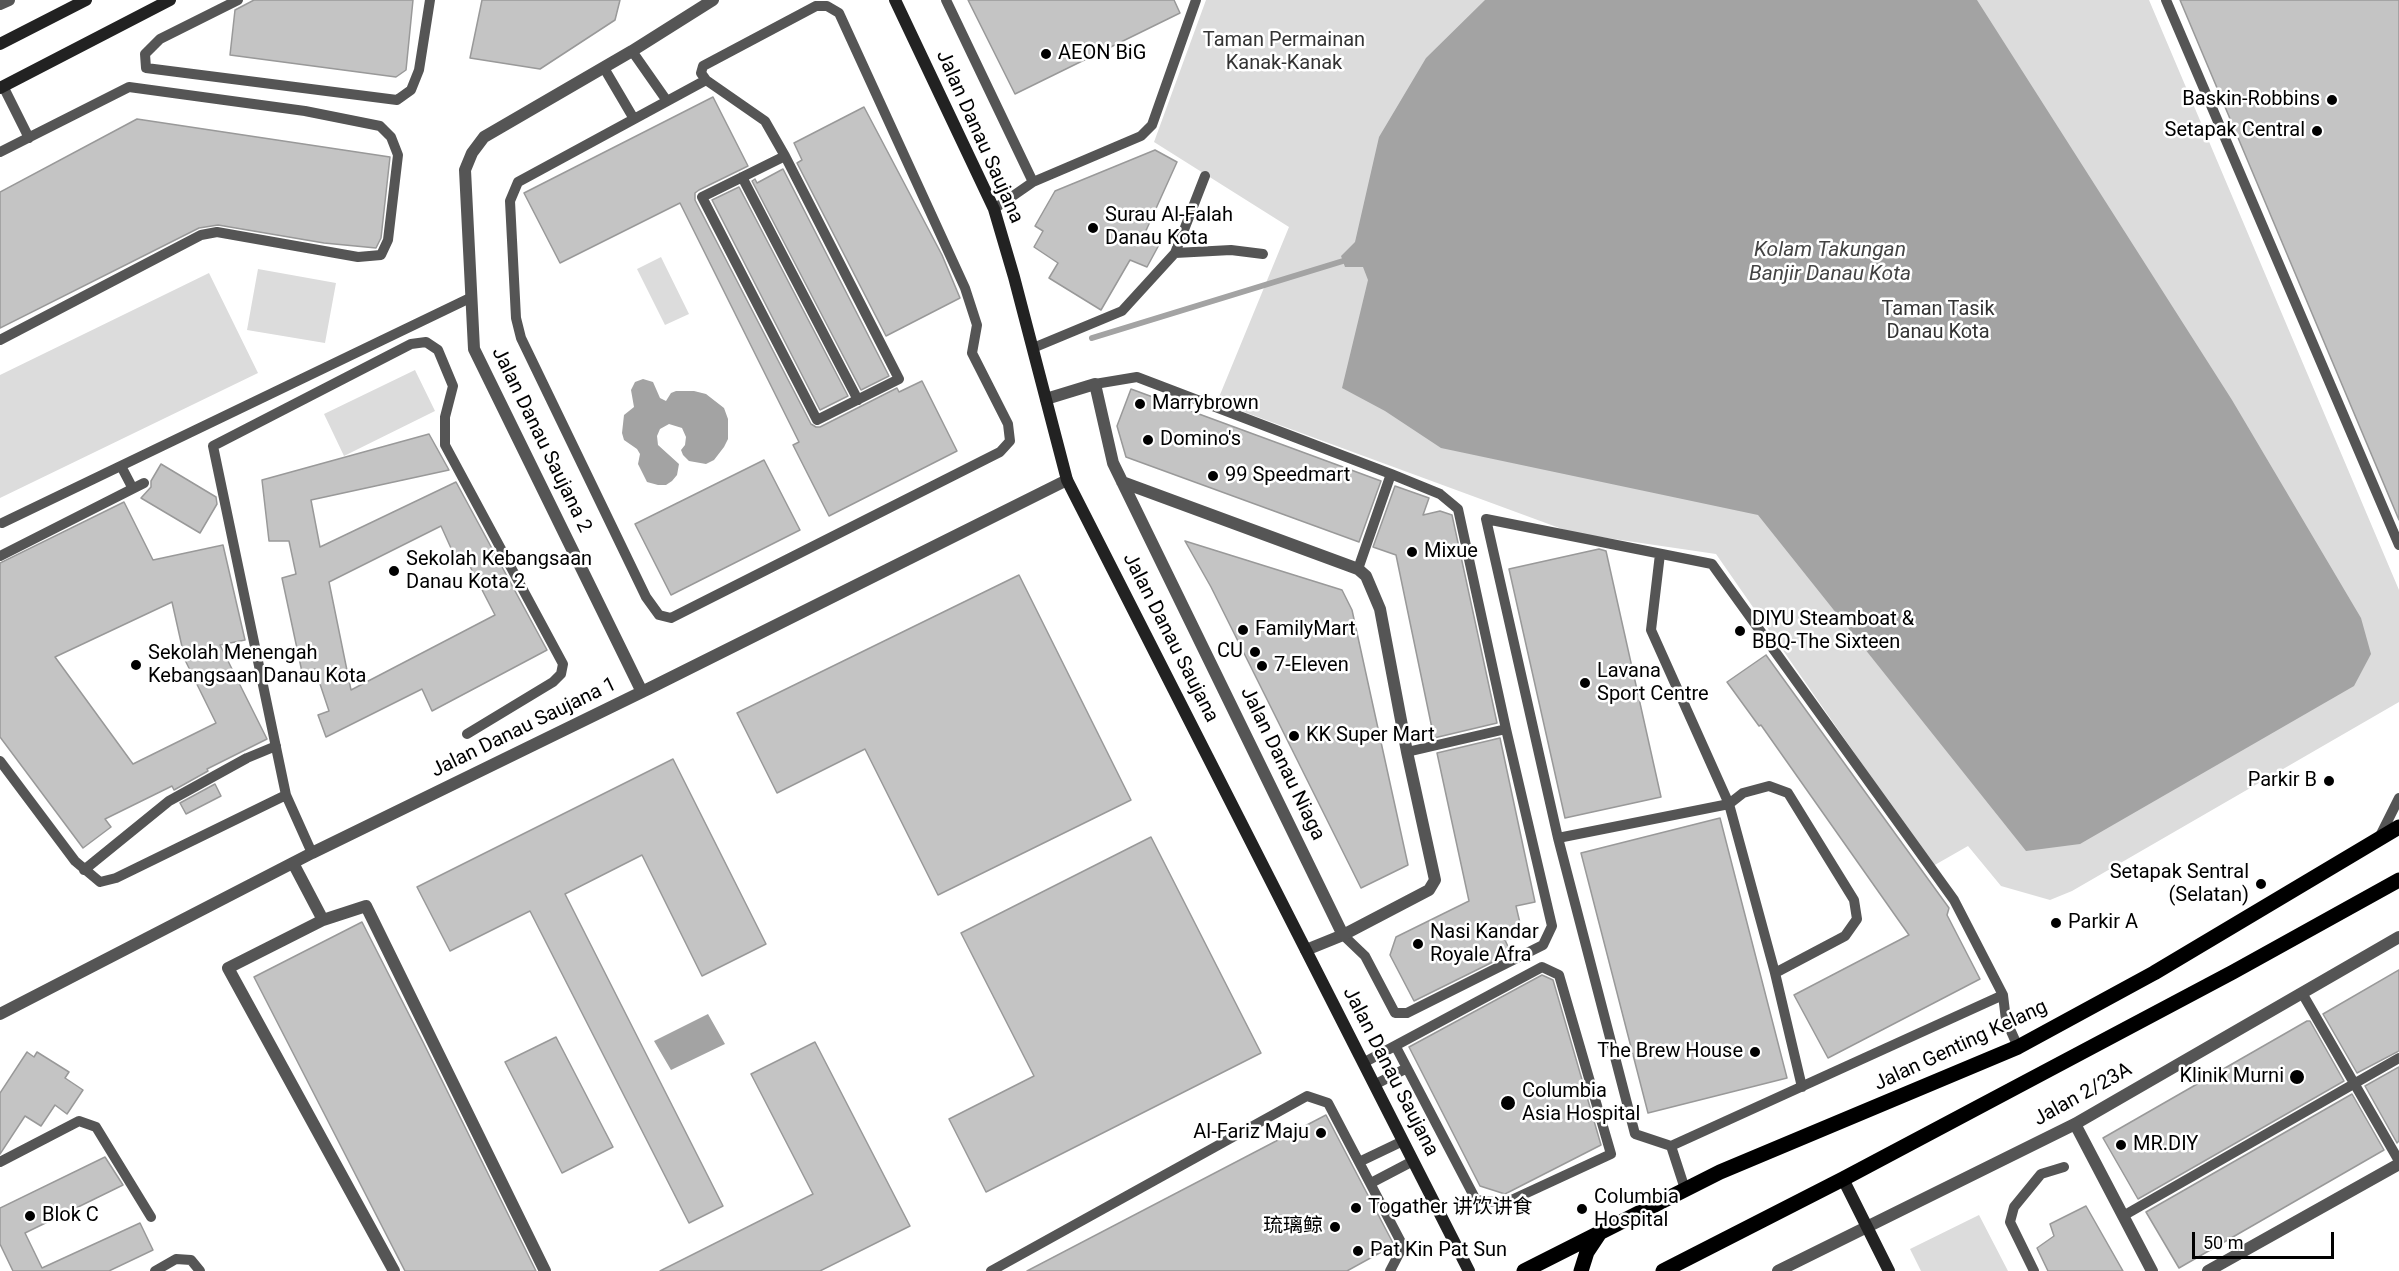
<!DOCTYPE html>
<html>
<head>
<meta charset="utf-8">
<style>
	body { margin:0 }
	#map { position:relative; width:2399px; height:1271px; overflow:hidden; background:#fff; font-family:Roboto,sans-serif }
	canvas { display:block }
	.scale { position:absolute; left:2192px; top:1232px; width:142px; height:27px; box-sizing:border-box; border:3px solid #000; border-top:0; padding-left:8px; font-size:18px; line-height:21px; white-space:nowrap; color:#000; -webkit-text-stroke:4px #fff; paint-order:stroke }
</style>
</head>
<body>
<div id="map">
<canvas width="2399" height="1271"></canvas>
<div class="scale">50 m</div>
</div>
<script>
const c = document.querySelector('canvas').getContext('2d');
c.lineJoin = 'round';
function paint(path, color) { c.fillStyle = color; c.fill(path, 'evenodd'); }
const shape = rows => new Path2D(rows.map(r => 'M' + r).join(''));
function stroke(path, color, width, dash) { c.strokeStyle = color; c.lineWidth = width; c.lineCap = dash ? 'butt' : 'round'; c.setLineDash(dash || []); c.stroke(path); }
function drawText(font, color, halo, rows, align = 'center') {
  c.font = font + ' Roboto,"Noto Sans SC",sans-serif'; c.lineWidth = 5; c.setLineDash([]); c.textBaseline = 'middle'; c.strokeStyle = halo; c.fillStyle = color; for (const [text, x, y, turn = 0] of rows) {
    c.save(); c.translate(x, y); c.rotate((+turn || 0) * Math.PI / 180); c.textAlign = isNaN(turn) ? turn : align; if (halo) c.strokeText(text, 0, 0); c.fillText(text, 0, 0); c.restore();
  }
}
const green = shape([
	[1206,0,2149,0,2399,590,2399,702,2072,891,2050,900,2001,886,1968,846,1933,866,1716,554,1573,533,1217,402,1289,227,1154,142],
	[661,257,689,314,665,325,637,269],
	[258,269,336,283,325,343,247,330],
	[209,273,258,373,0,498,0,375],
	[415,370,435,411,344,456,324,414],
	[1979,1215,2008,1271,1921,1271,1910,1249]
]);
const water = shape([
	[1485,0,1977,0,2232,400,2361,618,2371,654,2354,686,2080,844,2026,851,1758,515,1441,448,1385,411,1342,388,1368,280,1363,267,1345,267,1341,256,1355,242,1379,137,1426,58],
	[643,379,653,382,660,398,666,401,671,393,676,391,694,391,706,394,724,408,728,419,728,439,724,447,714,460,706,464,689,461,683,455,681,450,685,445,686,437,682,428,669,424,660,429,657,436,658,445,679,464,677,475,672,481,666,485,658,485,647,482,638,464,640,454,637,449,624,440,622,433,624,415,634,407,631,390,635,382],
	[708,1014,725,1044,671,1070,654,1041]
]);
const stream = shape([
	[1092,338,1343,261]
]);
const building = shape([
	[254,0,413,0,406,70,396,77,230,55,235,10,254,0],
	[482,0,620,0,615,20,540,69,470,58,482,0],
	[968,0,1174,0,1180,13,1015,94,968,0],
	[2180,0,2399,0,2399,520,2180,0],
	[713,97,748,166,699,190,695,193,695,200,811,424,816,427,820,427,897,388,899,392,922,381,957,451,829,516,793,445,799,442,680,203,560,263,524,193,713,97],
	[864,107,942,255,960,298,886,336,797,163,802,160,794,143,864,107],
	[137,119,390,157,381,238,376,248,324,243,218,225,199,228,0,328,0,192,137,119],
	[1155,150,1177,162,1144,235,1160,243,1147,267,1130,260,1101,310,1049,278,1058,263,1034,247,1043,231,1035,226,1055,191,1155,150],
	[783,169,889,376,861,390,752,181,755,179,757,183,783,169],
	[739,187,848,396,820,410,712,200,739,187],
	[1131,389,1381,481,1359,542,1126,457,1117,426,1131,389],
	[429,434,449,470,311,500,320,547,456,482,547,650,432,711,422,689,326,737,318,715,329,711,315,669,302,672,282,578,296,574,289,541,269,541,262,480,429,434],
	[441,526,455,557,463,553,495,615,351,690,329,582,441,526],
	[764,460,800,530,671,595,635,524,764,460],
	[161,464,216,497,217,504,200,533,141,498,151,487,151,481,161,464],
	[1395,486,1429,498,1423,515,1440,511,1452,515,1497,723,1434,738,1396,555,1373,547,1395,486],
	[124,502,153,560,223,545,245,640,220,645,267,739,207,769,208,771,174,790,172,786,105,819,111,827,83,848,0,737,0,563,124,502],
	[172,602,185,660,216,723,133,764,55,657,172,602],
	[1185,541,1342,590,1352,610,1408,865,1361,888,1211,587,1185,541],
	[1599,549,1606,551,1661,797,1565,818,1509,569,1599,549],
	[1019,575,1131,800,938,895,865,749,777,793,737,713,1019,575],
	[1766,655,1949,908,1947,915,1980,979,1828,1058,1794,995,1909,935,1761,725,1759,726,1727,682,1766,655],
	[1500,738,1535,902,1516,906,1523,936,1505,940,1511,953,1414,1001,1390,955,1396,937,1469,901,1437,753,1500,738],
	[673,759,766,944,702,976,642,855,565,894,723,1206,689,1223,530,911,450,951,417,887,673,759],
	[215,784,221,796,186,814,180,803,215,784],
	[1720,818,1787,1078,1648,1113,1581,853,1720,818],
	[1151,837,1261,1053,986,1192,949,1119,1034,1076,961,933,1151,837],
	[362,922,423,1042,536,1271,405,1271,254,977,362,922],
	[2399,970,2399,1051,2357,1073,2323,1014,2399,970],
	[1542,975,1553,980,1601,1145,1505,1194,1480,1186,1409,1047,1542,975],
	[2307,1021,2310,1021,2344,1081,2138,1199,2103,1138,2307,1021],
	[556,1037,613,1147,562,1173,505,1062,556,1037],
	[815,1042,910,1226,820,1271,660,1271,813,1194,751,1074,815,1042],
	[27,1052,34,1057,37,1052,69,1072,65,1078,83,1090,67,1114,55,1105,41,1126,25,1116,0,1154,0,1093,27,1052],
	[2399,1067,2399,1141,2397,1143,2365,1086,2399,1067],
	[2352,1094,2384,1150,2179,1268,2146,1212,2352,1094],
	[1326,1115,1394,1245,1347,1271,1027,1271,1326,1115],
	[105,1157,123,1185,25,1233,42,1268,140,1223,153,1250,109,1271,13,1271,0,1244,0,1208,105,1157],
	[2086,1206,2123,1271,2048,1271,2037,1248,2054,1236,2050,1224,2086,1206]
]);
const lane = shape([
	[238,0,160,39,145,54,146,68,397,100,411,90,419,70,430,0],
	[946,0,1033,182,994,209],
	[2166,0,2399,545],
	[816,6,827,6,839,13,965,288,977,325,972,353,1008,424,1010,441,1000,452,671,618,659,615,646,597,521,338,516,318,510,201,518,182,706,80,701,73,703,66,816,6],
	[632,51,667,101],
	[604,68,634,119],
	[706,80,765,121,785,156,899,379,817,420,702,197,785,156],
	[3,86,29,138],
	[0,152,129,87,305,111,380,126,391,137,398,155,388,240,381,255,358,257,217,232,201,235,0,340],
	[742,177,858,400],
	[1033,182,1141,136,1152,125,1196,0],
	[1175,253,1231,250,1263,254],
	[1033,348,1122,311,1175,253,1205,176],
	[1095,384,1137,377,1391,474,1440,494,1458,509,1506,729,1552,926,1543,945,1407,1013,1395,1013,1365,956,1343,935],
	[121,466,132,487],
	[2,523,472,297],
	[1660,554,1651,630,1729,804,1743,793,1769,786,1788,793,1854,900,1857,919,1845,936,1775,973],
	[0,556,144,483],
	[1358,569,1391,474],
	[1407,752,1506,729],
	[0,761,75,861,100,882,116,878,286,795,312,853],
	[286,795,213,446,411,344,426,342,438,350,453,386,445,417,445,445,563,664,561,674,553,682,467,734],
	[1558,838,1729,804,1775,973,1802,1087],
	[2378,840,2399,798],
	[84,870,169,801,247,758,276,746],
	[2302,993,2399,1161],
	[2003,995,1954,900,1712,564,1486,519,1558,838,1635,1134,1671,1146,2003,995,2006,1020,2018,1047],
	[1363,1063,1542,967,1559,975,1611,1154,1505,1203,1476,1200,1396,1047],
	[1374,1085,1407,1068],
	[1671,1146,1685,1189],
	[0,1162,79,1121,96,1127,151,1217],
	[1359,1162,1403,1141],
	[1371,1183,1413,1161],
	[2123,1216,2399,1058],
	[155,1271,176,1259,191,1260,200,1271],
	[991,1271,1307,1096,1328,1103,1403,1246,1390,1271],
	[2034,1271,2010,1222,2014,1207,2041,1174,2064,1167]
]);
const street = shape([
	[0,4,9,0],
	[1046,399,1095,384,1113,463,1343,935],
	[1122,482,1358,569,1366,576,1380,609,1407,752,1435,880,1429,890,1343,935,1306,950],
	[642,692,474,349,465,170,472,153,484,137,632,51,713,0],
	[293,863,323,920],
	[0,1014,312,853,650,688,1067,480],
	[2075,1124,2152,1271],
	[394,1271,228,968,323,920,366,906,545,1271],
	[1778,1271,2075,1124,2399,937],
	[2208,1271,2399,1164]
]);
const secondary = shape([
	[895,0,994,209,1014,277,1067,480,1469,1271],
	[0,44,86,0],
	[0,88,170,0],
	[1843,1179,1889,1271]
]);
const primary = shape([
	[1524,1271,1720,1172,2018,1047,2154,973,2399,827],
	[1581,1271,1587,1252,1599,1234],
	[1663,1271,1843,1179,2233,972,2399,880]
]);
const markers = [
	[1046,54,6,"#000"],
	[2332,100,6,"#000"],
	[2317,131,6,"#000"],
	[1093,228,6,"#000"],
	[1140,404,6,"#000"],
	[1148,440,6,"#000"],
	[1213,476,6,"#000"],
	[1412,552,6,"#000"],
	[394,571,6,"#000"],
	[1243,630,6,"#000"],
	[1740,631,6,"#000"],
	[1255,652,6,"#000"],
	[136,665,6,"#000"],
	[1262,666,6,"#000"],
	[1585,683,6,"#000"],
	[1294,736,6,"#000"],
	[2329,781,6,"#000"],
	[2261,884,6,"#000"],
	[2056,923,6,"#000"],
	[1418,944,6,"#000"],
	[1755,1052,6,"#000"],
	[2297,1077,8,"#000"],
	[1508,1103,8,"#000"],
	[1321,1133,6,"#000"],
	[2121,1145,6,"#000"],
	[1356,1208,6,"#000"],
	[1582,1209,6,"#000"],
	[30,1216,6,"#000"],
	[1335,1227,6,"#000"],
	[1358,1251,6,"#000"]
];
const parkNames = [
	["Taman Permainan",1284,41],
	["Kanak-Kanak",1284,64],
	["Taman Tasik",1938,310],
	["Danau Kota",1938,333]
];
const poiNames = [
	["AEON BiG",1058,54],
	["Baskin-Robbins",2320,100,"right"],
	["Setapak Central",2305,131,"right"],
	["Surau Al-Falah",1105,216],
	["Danau Kota",1105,239],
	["Marrybrown",1152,404],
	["Domino's",1160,440],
	["99 Speedmart",1225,476],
	["Mixue",1424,552],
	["Sekolah Kebangsaan",406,560],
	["Danau Kota 2",406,583],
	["DIYU Steamboat &",1752,620],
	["BBQ-The Sixteen",1752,643],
	["FamilyMart",1255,630],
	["CU",1243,652,"right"],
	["Sekolah Menengah",148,654],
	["Kebangsaan Danau Kota",148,677],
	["7-Eleven",1274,666],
	["Lavana",1597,672],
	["Sport Centre",1597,695],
	["KK Super Mart",1306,736],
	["Parkir B",2317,781,"right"],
	["Setapak Sentral",2249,873,"right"],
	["(Selatan)",2249,896,"right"],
	["Parkir A",2068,923],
	["Nasi Kandar",1430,933],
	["Royale Afra",1430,956],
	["The Brew House",1743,1052,"right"],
	["Klinik Murni",2284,1077,"right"],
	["Columbia",1522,1092],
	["Asia Hospital",1522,1115],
	["Al-Fariz Maju",1309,1133,"right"],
	["MR.DIY",2133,1145],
	["Columbia",1594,1198],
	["Hospital",1594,1221],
	["Togather 讲饮讲食",1368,1208],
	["Blok C",42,1216],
	["琉璃鲸",1323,1227,"right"],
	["Pat Kin Pat Sun",1370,1251]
];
const streetNames = [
	["Jalan Danau Saujana",979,137,66],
	["Jalan Danau Saujana 2",541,440,64],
	["Jalan Danau Saujana",1170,638,63],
	["Jalan Danau Saujana 1",524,728,-26],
	["Jalan Danau Niaga",1282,764,64],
	["Jalan Genting Kelang",1961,1046,-25],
	["Jalan Danau Saujana",1390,1072,63],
	["Jalan 2/23A",2083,1095,-29]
];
const waterNames = [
	["Kolam Takungan",1830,251],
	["Banjir Danau Kota",1830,275]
];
paint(green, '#dcdcdc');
paint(water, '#a3a3a3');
stroke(stream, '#a3a3a3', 6);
paint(building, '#c4c4c4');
stroke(building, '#999', 1.5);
stroke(lane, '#555', 10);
stroke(street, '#555', 12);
stroke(secondary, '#222', 12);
stroke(primary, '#000', 15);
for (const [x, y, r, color] of markers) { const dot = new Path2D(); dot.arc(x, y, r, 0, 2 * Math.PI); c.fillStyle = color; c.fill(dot); stroke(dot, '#fff', 2); }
drawText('20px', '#333', '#fff', parkNames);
drawText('20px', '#000', '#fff', poiNames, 'left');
drawText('20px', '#000', '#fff', streetNames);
drawText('italic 21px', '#444', '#fff', waterNames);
</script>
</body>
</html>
